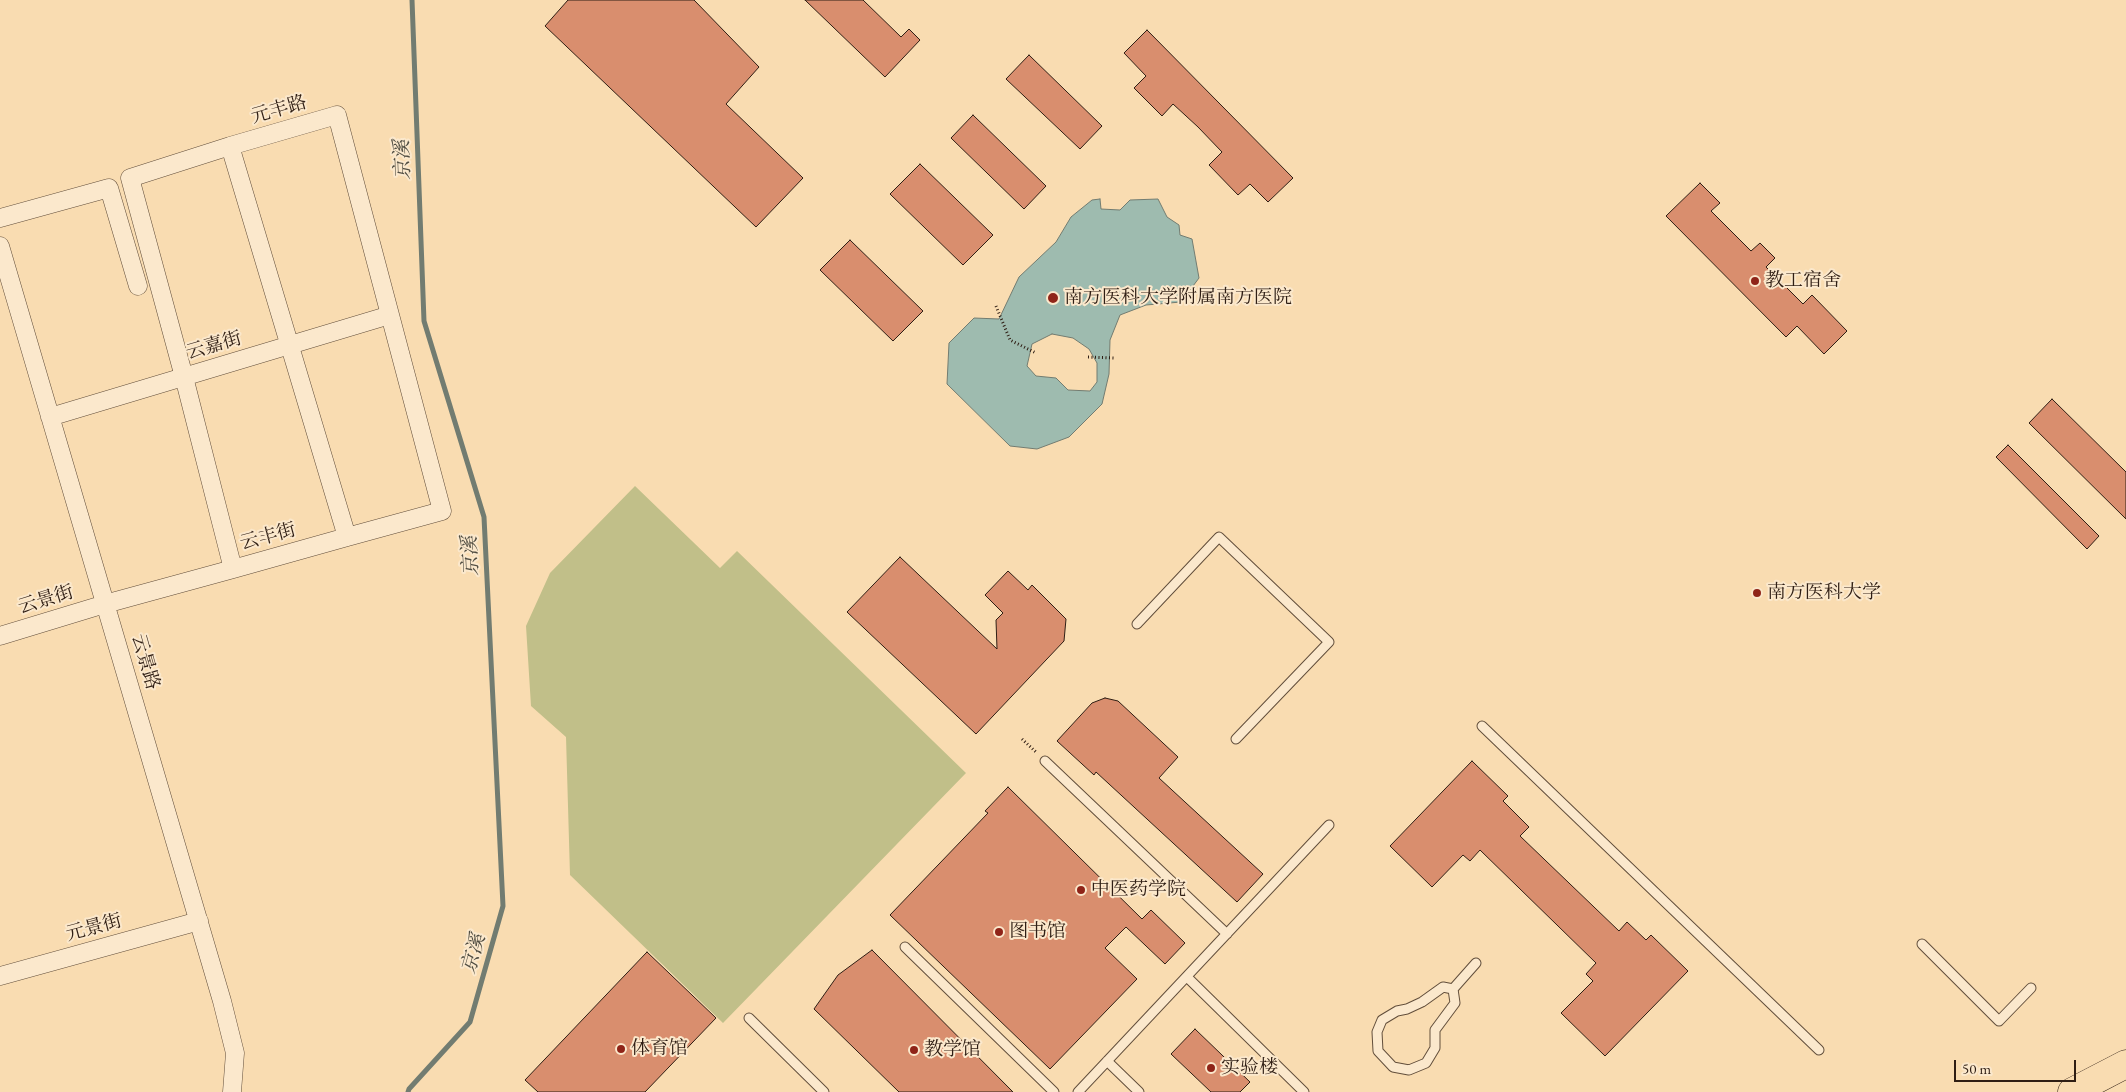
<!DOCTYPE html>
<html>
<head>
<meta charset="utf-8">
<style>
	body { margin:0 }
	#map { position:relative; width:2126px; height:1092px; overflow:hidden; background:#f9dcb1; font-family:"EB Garamond",serif }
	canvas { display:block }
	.scale { position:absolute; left:1954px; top:1060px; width:122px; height:22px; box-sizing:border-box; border:2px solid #2f1e14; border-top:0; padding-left:6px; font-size:15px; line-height:18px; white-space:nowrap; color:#2f1e14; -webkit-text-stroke:4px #fbe8cc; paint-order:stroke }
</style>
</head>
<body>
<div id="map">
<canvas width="2126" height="1092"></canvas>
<div class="scale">50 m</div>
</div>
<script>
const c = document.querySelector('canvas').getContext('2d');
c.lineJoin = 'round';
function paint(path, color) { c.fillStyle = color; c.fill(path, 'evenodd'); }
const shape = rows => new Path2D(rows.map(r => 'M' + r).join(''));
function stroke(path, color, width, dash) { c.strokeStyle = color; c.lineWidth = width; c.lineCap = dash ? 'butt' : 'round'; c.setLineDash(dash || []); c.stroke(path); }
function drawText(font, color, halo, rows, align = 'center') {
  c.font = font + ' "EB Garamond","Noto Serif SC",serif'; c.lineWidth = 4; c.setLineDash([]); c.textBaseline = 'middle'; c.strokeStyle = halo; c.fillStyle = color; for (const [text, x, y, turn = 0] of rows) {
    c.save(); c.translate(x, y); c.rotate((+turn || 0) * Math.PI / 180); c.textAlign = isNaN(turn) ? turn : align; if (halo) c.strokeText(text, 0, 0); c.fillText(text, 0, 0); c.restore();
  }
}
const green = shape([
	[635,486,720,568,737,551,966,773,723,1023,570,875,566,737,531,706,526,626,550,573]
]);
const water = shape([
	[1100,199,1101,209,1120,210,1130,200,1158,199,1167,217,1179,225,1180,235,1192,239,1199,278,1181,302,1146,305,1120,315,1110,340,1109,374,1102,404,1069,437,1037,449,1010,446,947,384,949,343,974,318,999,319,1019,277,1056,242,1071,217,1092,200,1100,199],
	[1052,334,1073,338,1089,349,1097,363,1097,382,1090,391,1068,390,1056,378,1036,376,1027,366,1032,344,1052,334]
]);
const stream = shape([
	[408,1092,409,1089,470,1022,503,906,484,517,424,321,412,0]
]);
const building = shape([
	[568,0,694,0,759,67,726,104,803,178,756,227,545,26,568,0],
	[805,0,863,0,901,37,909,29,920,40,885,77,805,0],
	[1147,30,1293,178,1268,202,1250,184,1238,195,1209,165,1222,152,1198,127,1173,104,1162,116,1134,88,1146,76,1124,53,1147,30],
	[1029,55,1102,126,1080,149,1006,79,1029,55],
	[973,115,1046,186,1024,209,951,138,973,115],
	[920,164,993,235,963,265,890,194,920,164],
	[1700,183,1720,203,1711,211,1751,251,1760,243,1775,258,1766,267,1803,304,1812,295,1847,331,1824,354,1797,326,1786,337,1666,216,1700,183],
	[850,240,923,311,893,341,820,270,850,240],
	[2052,399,2126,472,2126,519,2029,423,2052,399],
	[2008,445,2099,536,2087,549,1996,457,2008,445],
	[900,557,997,649,996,620,1003,613,985,595,1008,571,1028,590,1032,585,1066,619,1064,641,976,734,847,612,900,557],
	[1105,698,1118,701,1178,757,1159,778,1263,874,1237,902,1096,772,1094,775,1057,741,1092,703,1105,698],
	[1472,761,1508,796,1503,801,1529,827,1520,836,1619,931,1627,922,1646,940,1651,935,1688,971,1605,1056,1561,1013,1593,981,1586,974,1596,963,1480,850,1470,861,1463,855,1432,887,1390,846,1472,761],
	[1008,787,1142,919,1151,910,1185,943,1165,964,1126,927,1105,948,1137,979,1050,1069,890,915,988,813,985,811,1008,787],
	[872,950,1013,1092,899,1092,814,1009,838,975,872,950],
	[647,952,716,1018,645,1092,538,1092,525,1080,647,952],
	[1195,1029,1250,1082,1240,1092,1211,1092,1171,1054,1195,1029]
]);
const path = shape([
	[996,306,1010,340,1036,353],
	[1088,357,1114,358],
	[1022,739,1037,753]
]);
const lane = shape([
	[1137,624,1219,537,1329,642,1236,739],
	[1482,726,1819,1050],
	[1045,761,1227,934],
	[1922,944,1999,1021,2031,988],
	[905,947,1054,1092],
	[1187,977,1304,1092],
	[1443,987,1453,989,1455,1003,1435,1030,1435,1048,1426,1063,1409,1070,1393,1067,1378,1051,1377,1032,1382,1020,1397,1011,1407,1009,1422,1002,1443,987],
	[1453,989,1476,963],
	[749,1018,824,1092],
	[1107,1061,1139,1092],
	[1078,1092,1329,825]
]);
const street = shape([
	[230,146,130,178,184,377,233,569],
	[0,218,109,188,138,286],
	[0,246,222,1001,235,1053,232,1092],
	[50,417,390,315],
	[0,636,105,604,233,569,347,537,442,511,337,115,230,146,347,537],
	[0,976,199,921]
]);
const primary = shape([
	[2072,1092,2126,1064]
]);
const markers = [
	[1755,281,5,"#8f2418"],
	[1053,298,6,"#8f2418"],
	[1757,593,5,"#8f2418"],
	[1081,890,5,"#8f2418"],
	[999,932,5,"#8f2418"],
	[621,1049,5,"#8f2418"],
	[914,1050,5,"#8f2418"],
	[1211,1068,5,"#8f2418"]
];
const streetNames = [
	["元丰路",279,110,-16],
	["云嘉街",214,346,-16],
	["云丰街",268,537,-15],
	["云景街",46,600,-17],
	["云景路",145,662,74],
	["元景街",94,928,-15]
];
const poiNames = [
	["教工宿舍",1765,281],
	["南方医科大学附属南方医院",1064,298],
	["南方医科大学",1767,593],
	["中医药学院",1091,890],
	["图书馆",1009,932],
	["体育馆",631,1049],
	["教学馆",924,1050],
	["实验楼",1221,1068]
];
const waterNames = [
	["京溪",403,160,-92],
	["京溪",471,556,-93],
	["京溪",474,954,-74]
];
paint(green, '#c1bf89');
paint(water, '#9ebbaf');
stroke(water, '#727c71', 1);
stroke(stream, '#727c71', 5);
paint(building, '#d98e6e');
stroke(building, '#2f1e14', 1);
stroke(lane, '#624e3b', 11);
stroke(street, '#624e3b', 19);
stroke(primary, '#2f1e14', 29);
stroke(path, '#2f1e14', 3, [1, 2.5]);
stroke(lane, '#fbe8cc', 9);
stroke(street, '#fbe8cc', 18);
stroke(primary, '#f9dcb1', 28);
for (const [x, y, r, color] of markers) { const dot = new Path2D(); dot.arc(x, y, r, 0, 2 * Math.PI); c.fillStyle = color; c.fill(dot); stroke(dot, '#fbe8cc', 2); }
drawText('19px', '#2f1e14', '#fbe8cc', streetNames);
drawText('19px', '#2f1e14', '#fbe8cc', poiNames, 'left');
drawText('italic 20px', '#504d42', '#fbe8cc', waterNames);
</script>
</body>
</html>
